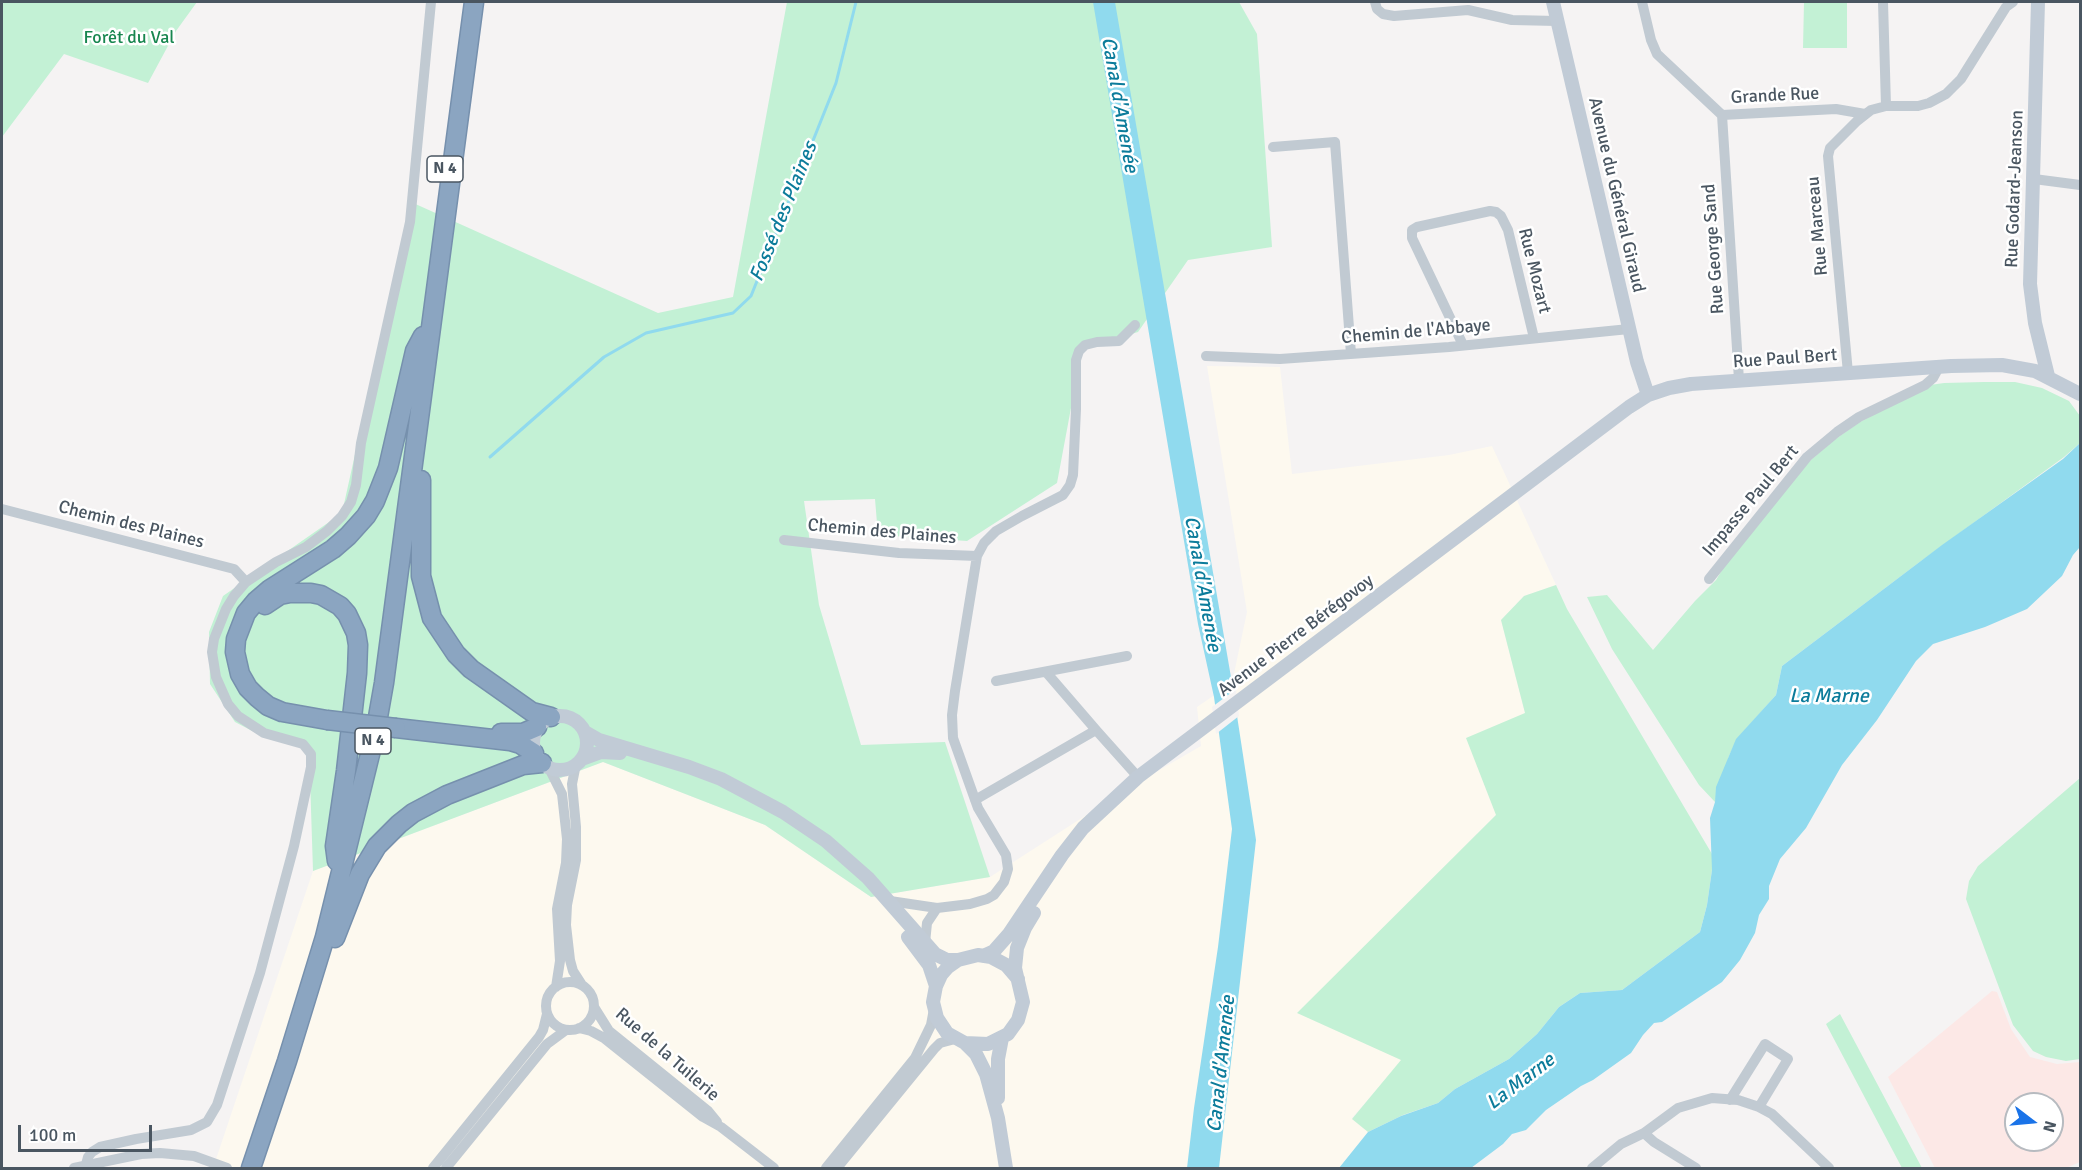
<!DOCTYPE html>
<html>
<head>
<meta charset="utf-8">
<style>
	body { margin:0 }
	#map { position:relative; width:2082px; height:1170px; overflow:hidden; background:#f5f3f3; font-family:Signika,sans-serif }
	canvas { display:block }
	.frame { position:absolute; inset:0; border:3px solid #4a5661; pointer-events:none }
	.north { position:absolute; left:2004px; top:1092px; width:60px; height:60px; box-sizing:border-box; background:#fff; border:2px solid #b7bbc0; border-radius:50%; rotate:106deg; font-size:16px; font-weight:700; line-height:24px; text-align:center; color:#4a5661 }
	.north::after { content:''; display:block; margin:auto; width:21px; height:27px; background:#1a73e8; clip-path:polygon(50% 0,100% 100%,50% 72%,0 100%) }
	.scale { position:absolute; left:18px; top:1125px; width:134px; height:27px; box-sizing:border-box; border:3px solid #4a5661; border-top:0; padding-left:8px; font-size:18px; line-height:21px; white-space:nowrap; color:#4a5661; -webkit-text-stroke:4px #fff; paint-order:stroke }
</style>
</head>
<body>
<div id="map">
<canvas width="2082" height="1170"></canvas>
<div class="frame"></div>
<div class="north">N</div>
<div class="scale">100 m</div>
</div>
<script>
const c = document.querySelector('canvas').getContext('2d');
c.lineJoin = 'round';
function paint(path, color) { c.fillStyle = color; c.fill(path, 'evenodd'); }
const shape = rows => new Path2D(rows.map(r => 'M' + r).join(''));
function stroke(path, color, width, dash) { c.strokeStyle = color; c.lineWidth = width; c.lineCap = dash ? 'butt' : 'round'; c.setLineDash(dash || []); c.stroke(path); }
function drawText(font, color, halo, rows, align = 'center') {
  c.font = font + ' Signika,sans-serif'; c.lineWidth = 5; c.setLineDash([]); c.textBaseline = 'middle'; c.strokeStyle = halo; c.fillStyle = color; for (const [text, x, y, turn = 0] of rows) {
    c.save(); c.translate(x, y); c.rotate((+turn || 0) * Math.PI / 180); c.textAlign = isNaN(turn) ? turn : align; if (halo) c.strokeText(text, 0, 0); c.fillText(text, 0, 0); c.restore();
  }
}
const commercial = shape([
	[1207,366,1280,367,1292,474,1449,455,1492,446,1556,585,1524,596,1501,620,1525,713,1496,815,1298,1013,1402,1060,1352,1118,1368,1132,1339,1168,213,1168,313,871,603,762,765,825,871,897,990,877,1130,787,1201,746,1197,707,1232,683,1247,612]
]);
const medical = shape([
	[1992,991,1997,992,2011,1029,2030,1057,2057,1064,2080,1062,2080,1162,2066,1168,1935,1168,1888,1077],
	[2016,1104,2052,1104,2052,1140,2016,1140]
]);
const green = shape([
	[2,2,197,2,176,31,148,83,64,54,2,137],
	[787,2,1239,2,1257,34,1272,247,1188,260,1138,332,1082,349,1057,483,967,541,878,535,875,499,804,501,819,605,861,745,945,742,990,877,871,897,765,825,603,762,313,871,309,747,260,735,235,722,210,684,209,632,223,596,342,513,411,202,658,313,733,297],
	[1804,2,1847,2,1847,48,1803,48],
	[1984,382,2015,382,2042,388,2069,401,2080,416,2080,443,2064,457,1917,564,1782,666,1776,695,1737,739,1729,756,1715,802,1699,785,1612,649,1587,597,1607,595,1653,650,1695,601,1716,580,1728,560,1797,472,1834,440,1860,422,1930,385,1944,383],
	[1556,585,1567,609,1712,854,1712,870,1707,905,1700,932,1622,990,1580,993,1559,1007,1537,1034,1509,1059,1455,1089,1438,1103,1403,1115,1368,1132,1352,1119,1401,1060,1297,1013,1496,815,1466,738,1525,713,1501,620,1524,596],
	[2080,778,2080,1059,2066,1061,2046,1057,2033,1051,2013,1025,1966,899,1969,881,1978,866],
	[1840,1014,1922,1168,1902,1168,1826,1024]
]);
const water = shape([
	[1093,2,1115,2,1232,683,1256,840,1219,1168,1187,1168,1194,1108,1218,947,1232,829,1214,697,1198,624],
	[2080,443,2080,547,2073,555,2062,576,2027,609,1985,627,1933,644,1916,661,1877,720,1842,765,1806,828,1780,859,1769,886,1769,899,1759,915,1755,933,1740,960,1722,982,1662,1022,1654,1023,1643,1035,1631,1053,1593,1080,1581,1086,1546,1110,1526,1130,1512,1134,1503,1144,1471,1168,1339,1168,1368,1132,1401,1116,1438,1103,1455,1089,1509,1059,1537,1034,1559,1007,1580,993,1622,990,1700,932,1707,905,1712,870,1710,818,1715,802,1716,787,1736,739,1776,695,1782,666,1942,545,2063,459]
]);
const pier = shape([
	[1236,689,1239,716,1216,734,1212,707]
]);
const stream = shape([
	[490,457,604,357,646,333,733,313,751,296,836,83,856,2]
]);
const street = shape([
	[1375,2,1377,9,1383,14,1394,16,1468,10,1512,20,1557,21],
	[1642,2,1651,40,1657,54,1722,115,1836,109,1865,114],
	[1883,2,1886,106],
	[1722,115,1739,380],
	[1273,147,1335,142,1351,354],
	[2034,179,2080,185],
	[1463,345,1412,238,1412,230,1417,227,1490,211,1496,212,1501,216,1508,230,1534,338],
	[1206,356,1280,359,1449,347,1629,329],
	[1848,373,1828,156,1830,148,1857,121,1871,110,1886,106,1918,106,1929,103,1946,94,1961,79,2006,7,2013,2],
	[2,509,234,569,246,582],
	[784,540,899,553,977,556],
	[1709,579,1807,457,1837,432,1859,417,1925,385,1933,378,1939,367],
	[996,681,1127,656],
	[1096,730,1138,777],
	[576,764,572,784,576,827,576,860,567,905,566,925,570,960,573,971,582,985],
	[549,768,562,794,567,839,566,863,557,909,560,961,556,987],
	[975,800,1096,730,1046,672],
	[890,901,937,908,970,904,987,899,994,895,1004,882,1008,869,1006,855,978,808,953,738,952,715,955,691,977,556,984,543,996,531,1022,516,1063,495,1070,485,1073,475,1076,409,1076,360,1079,351,1085,345,1097,342,1119,341,1135,325],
	[925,943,927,923,937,908],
	'546 1006a24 24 0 1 1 48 0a24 24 0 1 1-48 0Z',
	[594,1007,609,1031,708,1111,717,1122],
	[579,1028,591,1031,604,1038,703,1117,721,1127,774,1168],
	[1730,1100,1765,1044,1788,1059,1759,1107],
	[1644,1133,1654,1142,1696,1168],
	[74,1168,141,1154,160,1153,194,1156,227,1168],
	[85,1168,88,1157,92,1152,100,1147,136,1139,191,1130,207,1122,217,1105,260,973,294,846,311,767,311,754,303,744,264,733,238,716,228,704,216,677,212,652,214,639,226,609,234,596,246,582,276,562,306,547,327,531,342,516,351,502,356,485,361,443,410,222,431,2],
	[433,1168,539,1037,543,1030,547,1014],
	[446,1168,547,1044,566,1030],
	[826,1168,915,1058,931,1025,934,1009],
	[837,1168,934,1049,940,1043,955,1039],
	[1592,1168,1621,1144,1644,1133,1678,1108,1712,1098,1738,1100,1759,1107,1772,1114,1829,1168]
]);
const secondary = shape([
	[1553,2,1637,362,1648,395],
	[2038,2,2030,284,2035,323,2048,376],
	'533 743a27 27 0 1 1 54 0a27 27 0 1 1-54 0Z',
	[585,732,599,740,689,767,721,779,783,812,826,841,868,878,935,954,947,960,958,960],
	[582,759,601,752,620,753],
	[908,937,929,965,936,986],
	[983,956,994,951,1009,934,1062,855,1083,828,1138,777,1629,407,1648,395,1669,388,1691,384,1951,366,2002,365,2035,371,2080,394],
	[1018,979,1006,965,991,957,978,955,958,960,948,967,941,975,936,986,933,1002,937,1018,947,1033,965,1043,988,1044,1008,1034,1018,1020,1023,1002,1015,968,1017,948,1025,928,1034,913],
	[965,1043,976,1054,986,1074,998,1118,1006,1168],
	[998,1098,998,1059,1002,1038]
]);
const highway = shape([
	[421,480,421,576,432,618,456,654,471,669,532,712,551,717],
	[265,605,280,595,290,593,311,593,321,595,340,606,347,614,356,633,358,645,357,673,346,771,335,846,337,861],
	[327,720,282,712,268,706,257,697,248,688,240,674,235,652,236,639,246,613,256,601,270,589,333,549,348,536,366,516,375,501,388,468,415,351,423,336],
	[396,728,510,741,520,744,534,753],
	[501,733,523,733,537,727],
	[335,938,360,874,377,846,399,824,413,813,447,795,523,765,542,763],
	[251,1168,287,1061,325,937,375,734,384,683,474,2]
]);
const highwayBridge = shape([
	[327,720,396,728]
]);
const shields = [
	[445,169,36],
	[373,741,36]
];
const shieldNames = [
	["N 4",445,169],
	["N 4",373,741]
];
const parkNames = [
	["Forêt du Val",129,38]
];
const streetNames = [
	["Grande Rue",1775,96,-3],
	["Rue Godard-Jeanson",2015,189,-88],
	["Avenue du Général Giraud",1616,195,77],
	["Rue Marceau",1818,226,-95],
	["Rue George Sand",1714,249,-94],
	["Rue Mozart",1534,271,76],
	["Chemin de l'Abbaye",1416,332,-5],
	["Rue Paul Bert",1785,359,-4],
	["Impasse Paul Bert",1751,501,-50],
	["Chemin des Plaines",131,525,14],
	["Chemin des Plaines",882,532,5],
	["Avenue Pierre Bérégovoy",1296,636,-37],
	["Rue de la Tuilerie",667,1055,41]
];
const waterNames = [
	["Canal d'Amenée",1119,105,80],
	["Fossé des Plaines",784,212,-68],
	["Canal d'Amenée",1202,584,80],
	["La Marne",1829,697],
	["Canal d'Amenée",1222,1064,-84],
	["La Marne",1521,1082,-37]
];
paint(commercial, '#fdf9ef');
paint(medical, '#fce8e6');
paint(green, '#c3f1d5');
paint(water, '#90daee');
paint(pier, '#f5f3f3');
stroke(stream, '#90daee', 3);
stroke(highway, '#7690ad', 21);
stroke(street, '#c1cad2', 10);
stroke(secondary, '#c1cbd6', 14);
stroke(highway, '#8ba5c1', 18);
stroke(highwayBridge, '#7690ad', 21, []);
stroke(highwayBridge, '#8ba5c1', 18);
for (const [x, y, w] of shields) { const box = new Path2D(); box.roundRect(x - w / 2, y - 13, w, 26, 4.5); c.fillStyle = '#fff'; c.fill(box); stroke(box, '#4a5661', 1.5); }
drawText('bold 16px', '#4a5661', null, shieldNames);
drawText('18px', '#17864f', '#fff', parkNames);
drawText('18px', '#4a5661', '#fff', streetNames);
drawText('italic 20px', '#0c7c9b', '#fff', waterNames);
</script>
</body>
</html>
